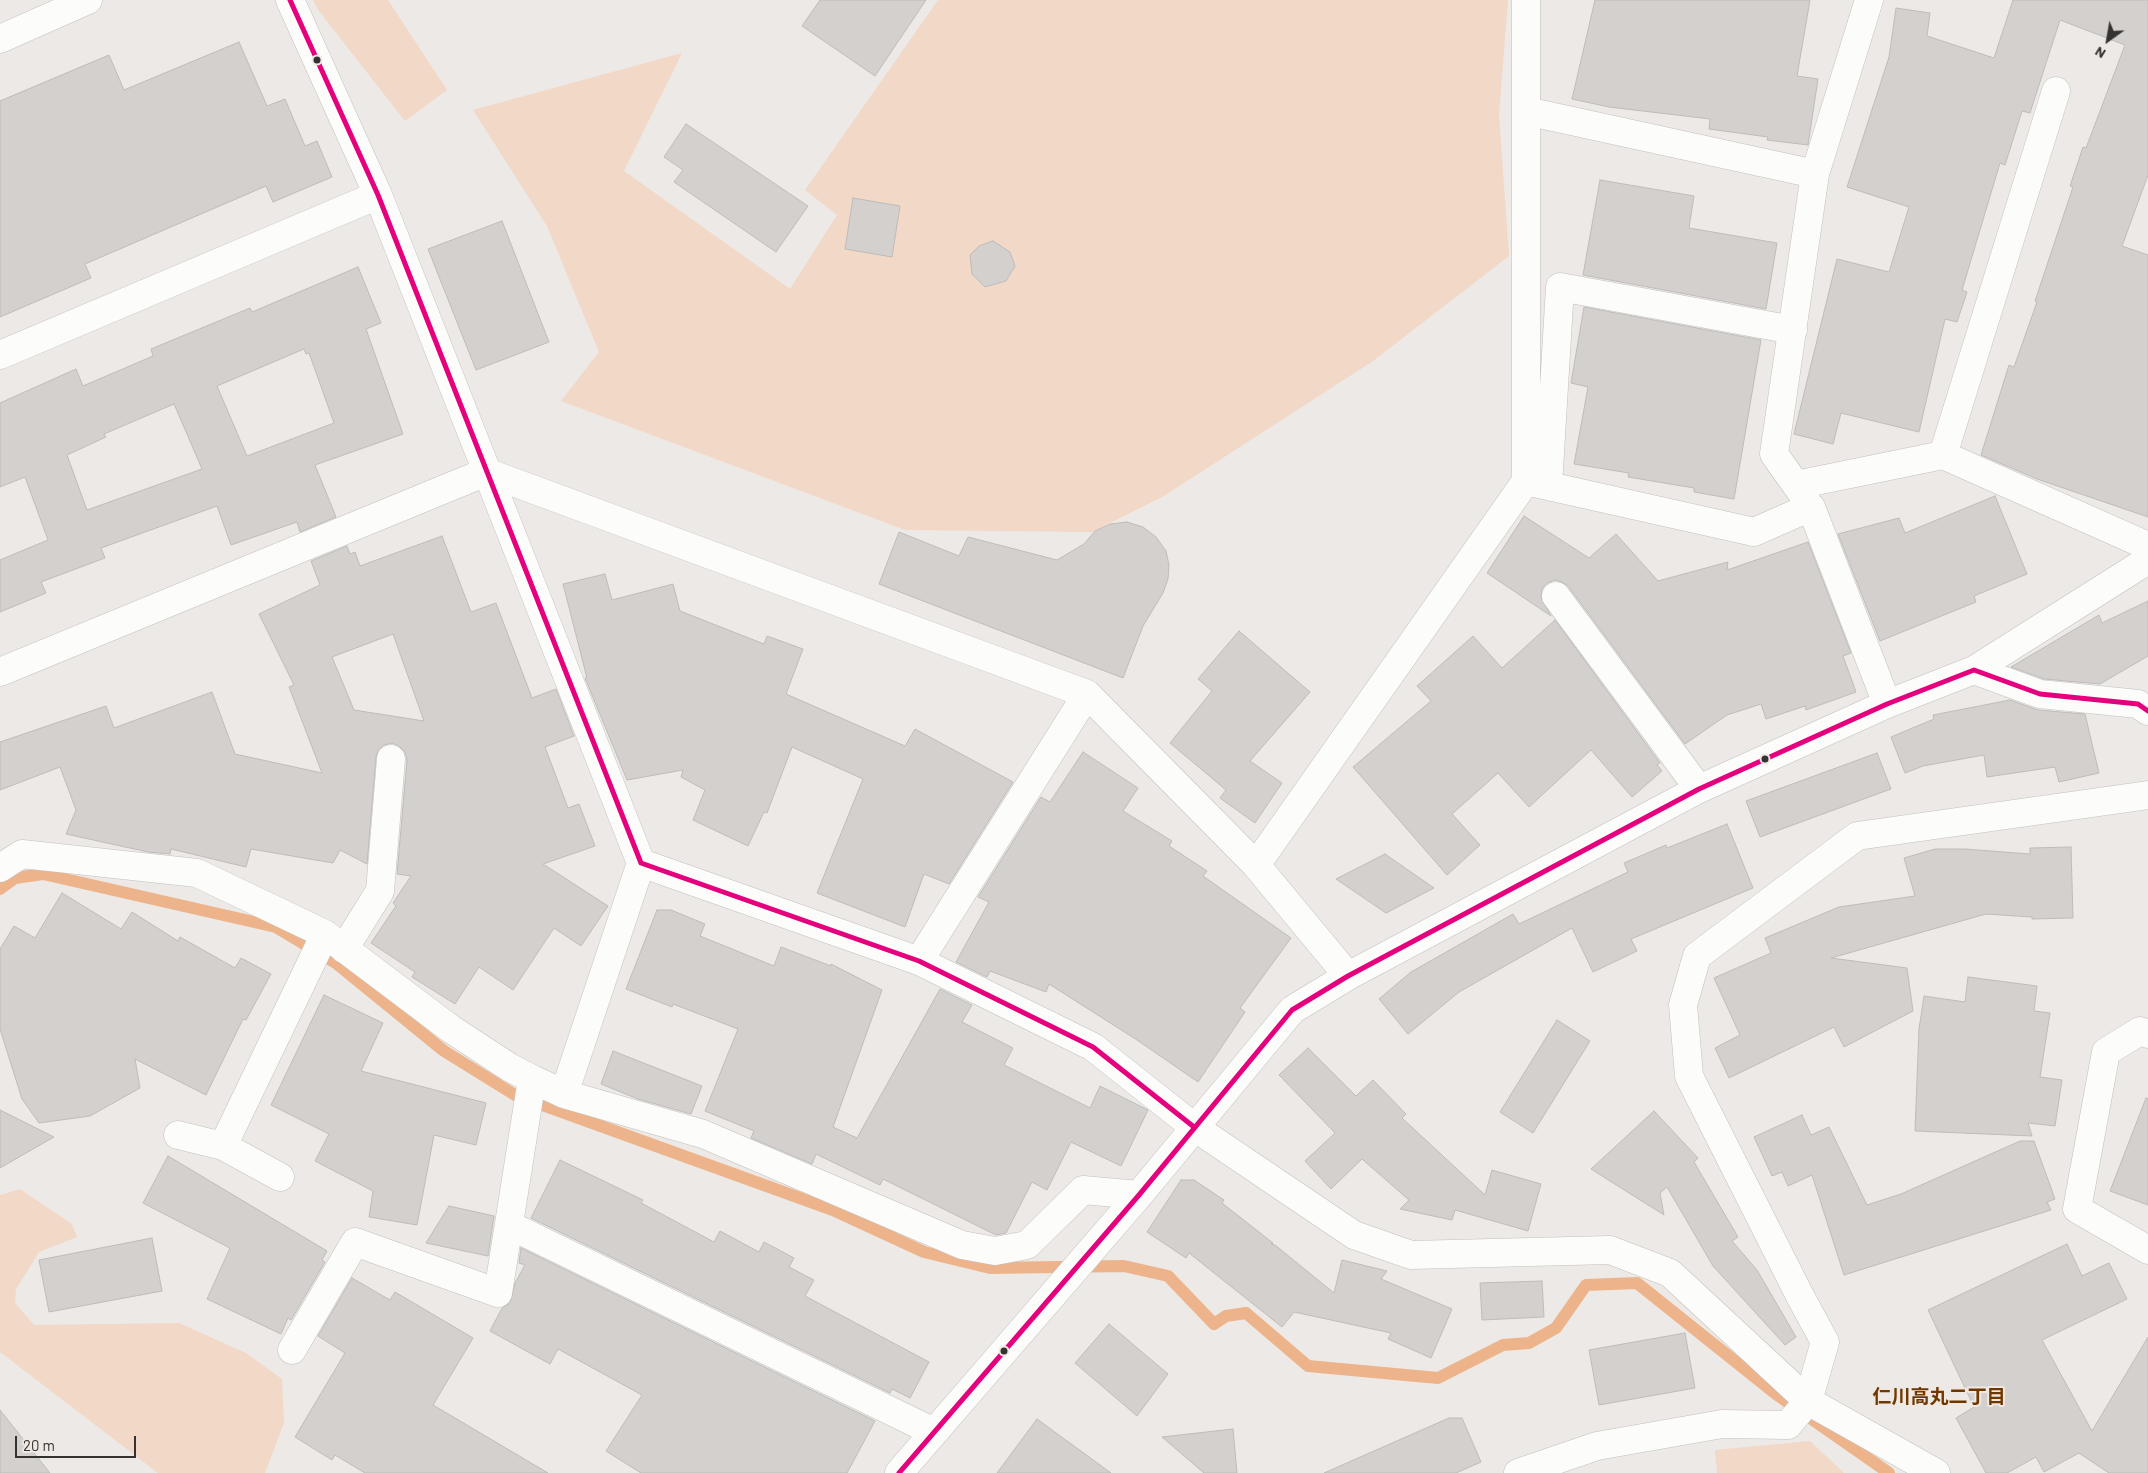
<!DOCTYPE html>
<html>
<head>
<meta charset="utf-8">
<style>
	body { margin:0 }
	#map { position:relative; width:2148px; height:1473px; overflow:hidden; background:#ece9e6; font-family:Barlow,sans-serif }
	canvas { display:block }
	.north { position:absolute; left:2083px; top:15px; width:50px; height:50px; -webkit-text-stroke:4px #efe8e3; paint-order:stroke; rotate:212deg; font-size:14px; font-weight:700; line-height:20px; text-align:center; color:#353331 }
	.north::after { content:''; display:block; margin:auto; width:18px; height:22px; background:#353331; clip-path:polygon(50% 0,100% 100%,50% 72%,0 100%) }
	.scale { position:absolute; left:15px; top:1436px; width:121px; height:22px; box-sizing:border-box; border:2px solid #353331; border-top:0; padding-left:6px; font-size:15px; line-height:18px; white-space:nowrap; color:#353331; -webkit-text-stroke:4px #efe8e3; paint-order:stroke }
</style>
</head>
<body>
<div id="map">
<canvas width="2148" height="1473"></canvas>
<div class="north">N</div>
<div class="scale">20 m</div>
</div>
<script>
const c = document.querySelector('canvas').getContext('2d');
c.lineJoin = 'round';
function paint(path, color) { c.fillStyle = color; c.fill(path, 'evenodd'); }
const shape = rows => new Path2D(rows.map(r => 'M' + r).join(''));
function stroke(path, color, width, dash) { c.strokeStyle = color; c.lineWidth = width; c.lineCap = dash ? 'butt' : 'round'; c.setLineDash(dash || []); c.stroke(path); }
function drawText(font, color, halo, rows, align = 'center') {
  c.font = font + ' Barlow,"Noto Sans JP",sans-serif'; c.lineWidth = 4; c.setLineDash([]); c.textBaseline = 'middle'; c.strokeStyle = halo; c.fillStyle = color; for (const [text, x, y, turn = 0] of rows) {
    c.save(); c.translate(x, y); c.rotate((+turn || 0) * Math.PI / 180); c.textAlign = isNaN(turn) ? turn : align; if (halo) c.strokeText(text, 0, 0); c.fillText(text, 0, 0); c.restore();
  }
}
const green = shape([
	[313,0,388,0,447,90,405,121,319,11],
	[938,0,1508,0,1499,115,1509,256,1373,361,1164,496,1092,532,905,530,561,401,599,352,547,226,473,110,682,53,624,171,790,289,837,215,805,190],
	[20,1189,72,1224,77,1237,39,1252,16,1289,15,1303,34,1325,179,1323,246,1353,282,1379,284,1423,265,1473,158,1473,0,1352,0,1195],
	[1810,1441,1844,1473,1717,1473,1715,1450]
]);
const stream = shape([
	[0,889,15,878,43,874,276,927,336,963,444,1051,515,1095,833,1210,924,1252,990,1268,1124,1266,1168,1276,1214,1324,1226,1316,1246,1313,1308,1366,1438,1378,1503,1345,1529,1343,1556,1328,1586,1285,1637,1283,1776,1394,1889,1473]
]);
const building = shape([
	[820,0,926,0,875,76,802,26,820,0],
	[1595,0,1810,0,1797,76,1818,79,1808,145,1767,140,1768,137,1709,129,1710,119,1609,107,1572,99,1595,0],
	[2013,0,2148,0,2148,175,2122,246,2148,255,2148,517,2037,479,1981,455,2009,365,2014,367,2037,302,2035,301,2073,187,2070,186,2083,147,2086,148,2125,45,2060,20,2030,113,2022,111,2005,165,2000,163,1962,290,1967,292,1957,322,1945,319,1919,432,1841,413,1833,444,1794,434,1837,259,1889,272,1909,207,1847,187,1889,57,1896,8,1930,13,1927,36,1994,58,2013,0],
	[239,42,267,106,285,99,305,146,317,141,332,177,273,202,266,186,85,264,91,278,0,317,0,101,109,55,124,90,239,42],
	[686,124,808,206,776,252,674,182,683,170,664,157,686,124],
	[1600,180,1694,196,1689,228,1777,243,1766,309,1583,275,1600,180],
	[853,198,900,206,892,257,845,249,853,198],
	[502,221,549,342,476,370,428,249,502,221],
	[993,241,1010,252,1015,266,1006,281,985,287,972,274,970,255,979,246,993,241],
	[358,267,381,323,366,329,403,434,315,465,336,517,300,532,297,522,231,545,217,506,101,548,105,558,41,582,46,593,0,612,0,560,48,540,25,477,0,487,0,403,76,369,83,386,153,356,151,349,250,308,252,312,358,267],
	[304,349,306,354,309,353,334,423,247,456,217,386,304,349],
	[174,404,202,469,87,510,67,455,106,437,104,434,174,404],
	[1584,307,1761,340,1734,499,1694,492,1694,488,1628,477,1629,473,1574,464,1588,387,1571,383,1584,307],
	[1995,496,2027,574,1974,596,1976,602,1880,641,1838,534,1899,518,1905,533,1995,496],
	[1524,516,1589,558,1616,534,1658,581,1728,562,1727,570,1808,542,1851,653,1843,656,1856,692,1806,710,1805,706,1766,719,1761,704,1727,715,1685,744,1568,586,1562,582,1555,580,1547,583,1542,589,1541,598,1551,616,1487,573,1524,516],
	[1127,522,1143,527,1156,537,1166,551,1169,565,1168,579,1163,593,1143,626,1123,678,879,584,899,532,959,556,968,537,1057,560,1084,544,1095,531,1110,524,1127,522],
	[442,536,471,612,496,603,532,698,556,689,574,736,545,747,568,808,579,804,595,846,543,864,608,906,581,946,554,928,513,990,479,967,455,1004,412,977,415,972,371,943,396,906,393,903,411,876,397,874,407,760,405,752,399,746,392,743,384,745,378,750,376,757,367,864,340,850,333,863,251,849,246,867,171,849,170,854,148,852,66,834,76,810,60,767,0,790,0,742,106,706,114,728,212,692,235,754,322,773,289,687,294,685,259,614,320,585,311,561,347,546,350,554,355,552,360,566,442,536],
	[393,634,424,721,354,710,332,657,393,634],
	[605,574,612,600,673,584,680,611,764,644,767,636,803,649,786,694,905,746,915,729,1013,782,949,884,924,874,905,927,817,893,863,779,792,747,767,813,764,812,748,846,693,820,705,790,681,777,683,770,627,780,585,678,587,678,563,584,605,574],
	[2148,601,2148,656,2100,684,2044,679,2011,667,2099,615,2102,623,2148,601],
	[1555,620,1660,763,1657,765,1662,771,1632,797,1591,750,1529,807,1498,773,1452,814,1480,845,1447,875,1353,767,1431,701,1417,686,1473,636,1502,668,1555,620],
	[1239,631,1310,692,1250,761,1282,783,1255,823,1220,798,1226,790,1170,743,1212,691,1198,679,1239,631],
	[2010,700,2038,710,2085,714,2099,773,2059,782,2055,767,1987,777,1984,755,1923,766,1905,773,1891,737,1934,719,1933,715,2010,700],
	[1083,752,1138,788,1123,811,1172,841,1169,846,1207,871,1203,876,1291,938,1240,1008,1245,1012,1198,1082,1137,1040,1049,984,1046,992,990,971,987,977,956,962,989,902,978,897,1041,797,1050,802,1083,752],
	[1877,753,1891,789,1760,837,1746,801,1877,753],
	[1727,824,1753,888,1631,939,1637,951,1593,972,1572,928,1459,992,1408,1034,1379,999,1411,972,1513,914,1519,924,1628,872,1624,863,1666,845,1667,848,1727,824],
	[2071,847,2073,918,2032,919,2032,917,1986,914,1831,958,1907,968,1913,1011,1844,1047,1834,1027,1729,1078,1715,1048,1740,1035,1714,978,1771,953,1765,938,1839,907,1915,896,1904,858,1935,849,1965,849,2030,854,2030,848,2071,847],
	[1385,854,1434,888,1386,913,1336,879,1385,854],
	[62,893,121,929,132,912,178,941,180,937,235,968,241,958,271,974,246,1020,243,1019,206,1095,135,1059,140,1088,90,1116,39,1123,22,1099,0,1029,0,949,14,926,35,938,62,893],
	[657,910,671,910,705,924,700,936,774,966,781,947,831,966,831,964,882,990,833,1127,857,1138,940,989,972,1005,962,1022,1013,1048,1004,1065,1090,1108,1100,1086,1148,1110,1121,1166,1071,1142,1047,1190,1032,1182,1006,1233,996,1235,883,1179,880,1185,816,1154,812,1164,751,1138,754,1131,705,1111,738,1029,673,1004,672,1007,626,989,657,910],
	[1968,977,2037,986,2034,1011,2050,1013,2040,1077,2062,1080,2055,1126,2028,1123,2032,1136,1915,1131,1919,1029,1924,996,1965,1002,1968,977],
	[324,995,383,1023,361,1071,486,1103,476,1145,434,1135,417,1225,369,1217,373,1191,315,1161,329,1134,271,1105,324,995],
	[1557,1020,1590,1041,1533,1133,1500,1112,1557,1020],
	[1308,1048,1356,1096,1373,1080,1406,1114,1402,1118,1485,1195,1492,1170,1541,1184,1528,1231,1455,1210,1452,1220,1400,1209,1409,1200,1362,1159,1331,1189,1305,1161,1335,1133,1279,1075,1308,1048],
	[613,1051,702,1086,691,1114,638,1099,601,1084,613,1051],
	[2146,1098,2148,1099,2148,1205,2110,1191,2146,1098],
	[0,1110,54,1137,0,1168,0,1110],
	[1654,1111,1698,1158,1694,1162,1738,1237,1732,1241,1757,1270,1796,1337,1785,1345,1713,1266,1667,1187,1660,1193,1664,1215,1591,1169,1654,1111],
	[1802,1115,1811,1135,1829,1127,1867,1205,1901,1194,2020,1141,2034,1141,2055,1199,2047,1202,2051,1210,1844,1275,1812,1175,1788,1186,1782,1172,1772,1176,1754,1137,1802,1115],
	[168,1156,327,1251,322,1260,325,1262,291,1320,288,1318,281,1334,207,1299,230,1248,143,1203,168,1156],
	[560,1160,643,1200,641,1203,714,1242,720,1231,759,1252,764,1242,794,1258,789,1267,814,1280,805,1296,929,1362,910,1398,892,1389,890,1393,531,1218,560,1160],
	[1181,1180,1194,1180,1224,1200,1222,1203,1273,1243,1271,1244,1275,1245,1334,1293,1342,1260,1387,1271,1381,1279,1452,1309,1431,1358,1388,1339,1391,1333,1294,1312,1282,1327,1189,1253,1186,1258,1147,1232,1181,1180],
	[449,1206,494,1216,488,1256,426,1243,449,1206],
	[152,1238,162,1291,49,1312,39,1260,152,1238],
	[2067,1244,2082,1276,2109,1263,2127,1299,2042,1340,2092,1431,2148,1337,2148,1473,2109,1473,2079,1453,2044,1472,2036,1457,2007,1473,1986,1473,1956,1418,1974,1407,1928,1310,2067,1244],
	[521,1248,875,1421,847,1473,641,1473,606,1451,642,1395,558,1349,550,1364,490,1331,502,1308,510,1303,515,1283,525,1265,519,1263,521,1248],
	[352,1278,390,1300,395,1292,473,1338,433,1405,548,1473,365,1473,335,1455,332,1460,295,1437,345,1353,318,1336,352,1278],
	[1542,1281,1544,1317,1482,1320,1480,1283,1542,1281],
	[1109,1324,1168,1374,1137,1416,1075,1363,1109,1324],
	[1685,1333,1695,1388,1599,1405,1589,1350,1685,1333],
	[0,1410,50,1473,0,1473,0,1410],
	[1449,1418,1462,1418,1481,1462,1456,1473,1324,1473,1449,1418],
	[1037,1419,1111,1473,997,1473,1037,1419],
	[1233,1429,1237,1473,1204,1473,1162,1437,1233,1429]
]);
const minor = shape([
	[290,0,378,195,641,863,564,1094],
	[1526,0,1526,481,1754,532,1811,507,1887,704],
	[0,39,88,0],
	[1526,111,1815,174],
	[0,355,378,195],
	[1943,455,2148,546],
	[1796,485,1943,455,2056,91],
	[1548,486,1560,287,1793,330],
	[1806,499,1774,454,1815,174,1869,0],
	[1556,596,1699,789],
	[1974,670,2040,694,2138,704,2148,711],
	[0,672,486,472,1087,694,1256,865,1348,976],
	[641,863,919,961,1093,1047,1194,1127,1354,1235,1411,1255,1610,1250,1670,1273,1808,1401,1936,1473],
	[1256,865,1526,481],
	[0,868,22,854,197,873,325,934,451,1029,509,1067,532,1079,564,1094,703,1134,962,1245,995,1251,1027,1245,1083,1190,1139,1195],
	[344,949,380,891,391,759],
	[919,961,1087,694],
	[2148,1034,2140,1031,2106,1052,2077,1209,2148,1250],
	[178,1135,223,1146],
	[280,1177,223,1146,325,934],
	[509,1225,934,1432],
	[292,1350,355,1242,498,1293,532,1079],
	[899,1473,1139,1195,1292,1010,1348,976,1699,789,1887,704,1974,670,2148,560],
	[1518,1473,1597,1446,1722,1424,1788,1425,1808,1401,1825,1342,1800,1296,1689,1076,1683,1005,1697,956,1857,836,2148,795]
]);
const bus1 = shape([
	[290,0,378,195,641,863,919,961,1093,1047,1194,1127],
	[899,1473,1139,1195,1292,1010,1348,976,1699,789,1887,704,1974,670,2040,694,2138,704,2148,711]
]);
const markers = [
	[317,60,4.5,"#353331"],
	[1765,759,4.5,"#353331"],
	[1004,1351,4.5,"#353331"]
];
const neighbourhoodNames = [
	["仁川高丸二丁目",1939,1397]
];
paint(green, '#f2d8c6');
stroke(stream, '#edb48b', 12);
paint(building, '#d3d0ce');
stroke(building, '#bebcba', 1);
stroke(minor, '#c2c0be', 29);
stroke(minor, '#fcfcfb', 28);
stroke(bus1, '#e5007d', 5);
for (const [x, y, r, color] of markers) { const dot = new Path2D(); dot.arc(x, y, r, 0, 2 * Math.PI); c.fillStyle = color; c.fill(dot); stroke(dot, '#efe8e3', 2); }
drawText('bold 19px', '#703800', '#efe8e3', neighbourhoodNames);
</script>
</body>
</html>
